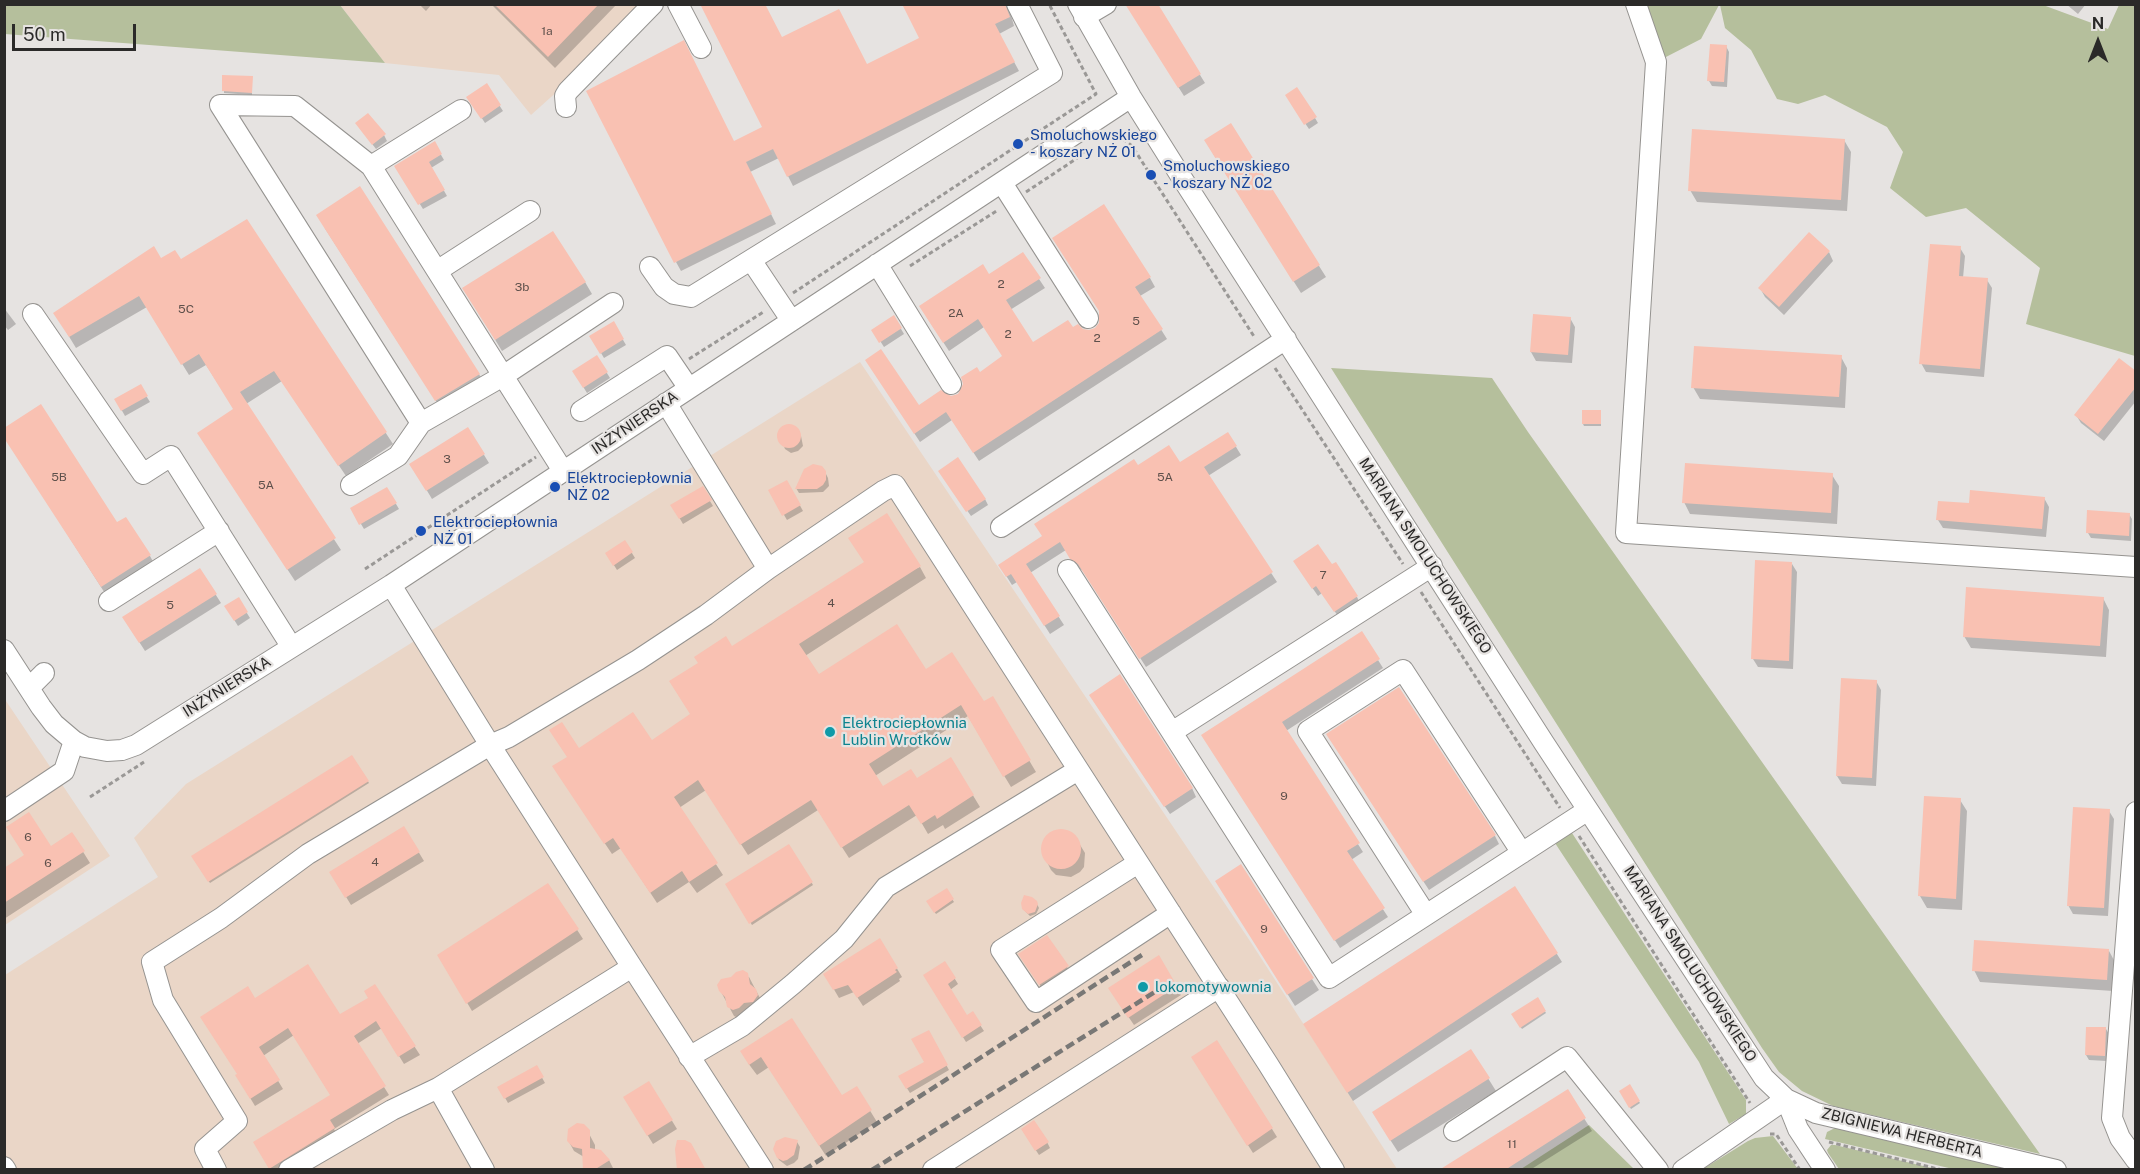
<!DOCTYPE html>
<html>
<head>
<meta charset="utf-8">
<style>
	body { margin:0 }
	#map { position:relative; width:2140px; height:1174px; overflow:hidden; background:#e6e3e1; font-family:"Public Sans",sans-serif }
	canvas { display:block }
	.frame { position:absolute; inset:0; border:6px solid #2b2a29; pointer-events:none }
	.north { position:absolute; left:2068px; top:12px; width:60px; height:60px; -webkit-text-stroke:4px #e6e3e1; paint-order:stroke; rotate:0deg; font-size:16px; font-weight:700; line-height:24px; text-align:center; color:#2b2a29 }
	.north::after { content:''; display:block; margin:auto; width:21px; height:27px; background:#2b2a29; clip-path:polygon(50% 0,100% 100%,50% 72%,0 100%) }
	.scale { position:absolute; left:12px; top:24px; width:124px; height:27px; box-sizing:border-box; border:3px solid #2b2a29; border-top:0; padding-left:8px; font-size:18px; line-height:21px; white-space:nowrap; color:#2b2a29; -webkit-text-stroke:4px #e6e3e1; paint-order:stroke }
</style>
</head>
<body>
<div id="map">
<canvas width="2140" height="1174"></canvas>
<div class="frame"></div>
<div class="north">N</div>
<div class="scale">50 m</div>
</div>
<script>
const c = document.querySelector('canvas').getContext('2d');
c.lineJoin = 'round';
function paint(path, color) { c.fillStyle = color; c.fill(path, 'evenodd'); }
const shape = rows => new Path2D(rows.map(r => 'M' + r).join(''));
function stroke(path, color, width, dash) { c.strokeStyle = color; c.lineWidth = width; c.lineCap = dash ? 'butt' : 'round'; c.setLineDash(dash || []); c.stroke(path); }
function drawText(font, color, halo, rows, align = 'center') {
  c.font = font + ' "Public Sans",sans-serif'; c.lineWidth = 4.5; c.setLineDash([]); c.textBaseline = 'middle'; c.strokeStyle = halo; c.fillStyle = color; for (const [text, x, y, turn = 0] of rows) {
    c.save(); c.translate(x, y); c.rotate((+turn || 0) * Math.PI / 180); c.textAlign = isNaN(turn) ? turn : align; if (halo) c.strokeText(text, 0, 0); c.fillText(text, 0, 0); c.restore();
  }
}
const industrial = shape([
	[340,5,643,5,570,80,531,115,499,75,385,63],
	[860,362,1250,941,1397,1169,5,1170,5,975,158,877,134,838,186,784],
	[4,698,110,856,5,925,4,925]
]);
const green = shape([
	[4,5,340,5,385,63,5,34],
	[1645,5,1719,5,1701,39,1664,58],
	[1720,5,2043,5,2108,29,2119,5,2135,5,2135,356,2026,324,2040,268,1966,208,1926,217,1890,188,1903,152,1887,127,1825,95,1798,104,1777,99,1751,50,1725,28],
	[1331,368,1492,378,1528,432,2040,1154,1833,1106,1802,1091,1779,1072,1762,1048],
	[1572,833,1746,1100,1746,1114,1729,1124,1699,1062,1555,843],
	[1589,1125,1634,1169,1521,1169],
	[1837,1127,2015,1169,1953,1169,1825,1139,1827,1132],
	[1773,1136,1798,1169,1703,1169,1748,1141,1755,1138],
	[1831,1145,1835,1145,1936,1169,1839,1169,1828,1153,1827,1150]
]);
const shadow = shape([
	[419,4,432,4,426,11],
	[491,4,617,4,555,68],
	[941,4,1008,4,1014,26,999,34,1019,71,793,186,779,158,750,172,776,224,681,271,676,262,734,142,764,128,782,39,866,66,921,39],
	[1156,4,1205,83,1184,96,1133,15],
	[2066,4,2086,4,2078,14],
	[1726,46,1729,52,1727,87,1712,86,1709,81],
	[224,76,252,77,252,95,224,93],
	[486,85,503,111,485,123,468,97],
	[1290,101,1315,118,1318,123,1309,129],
	[1230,125,1326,277,1301,293,1212,152],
	[360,128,384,135,387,141,376,149],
	[1844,140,1851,152,1847,211,1697,202,1690,190],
	[434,143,444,160,431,168,447,196,423,209,396,166],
	[247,221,393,444,346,476,282,381,246,404,341,550,295,581,206,445,235,410,206,365,189,375,147,307,76,348,62,325,161,260,180,261],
	[324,227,479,374,485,386,443,412],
	[1059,247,1150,278,1155,287,1140,296,1167,339,979,461,952,420,920,442,872,369,918,407,959,395,979,374,1004,357,984,327,949,351,926,316,989,276,1039,279,1045,288,1010,310,1033,344,1072,329,1089,331,1096,329,1100,324,1100,311],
	[1960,248,1965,256,1963,278,1987,280,1992,288,1984,377,1926,372,1921,363],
	[1829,252,1833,261,1784,315,1765,297,1760,288],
	[585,282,592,294,502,351,471,300],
	[4,308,16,324,8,330,4,325],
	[1534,316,1570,318,1575,327,1572,363,1536,361,1531,352],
	[894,317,904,334,884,347,873,330],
	[613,323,626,345,604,358,591,336],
	[597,357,610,378,587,393,574,372],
	[1841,357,1847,368,1845,408,1700,399,1693,387],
	[2136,373,2136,401,2104,441,2081,423,2076,415],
	[140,386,150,402,125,416,116,400],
	[1601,414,1601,426,1584,426,1583,424],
	[791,426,797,430,801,436,803,446,798,451,791,453,785,449,779,434,784,427],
	[468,429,489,463,432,499,411,464],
	[1228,434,1241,455,1208,476,1277,582,1146,667,1085,572,1077,567,1066,550,1030,573,1064,625,1050,634,1017,582,1012,585,1005,574,1043,537,1137,467,1180,465],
	[9,443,116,524,150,556,156,567,108,598],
	[825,472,828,478,829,486,823,492,799,493,796,488],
	[1832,475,1839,486,1837,524,1690,514,1684,502],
	[943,476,985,499,988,505,971,516],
	[787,482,803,511,787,520,770,491],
	[702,488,713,506,683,524,672,505],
	[387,489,399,509,364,529,352,509],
	[2044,498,2049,507,2046,537,1943,528,1938,520,1970,505],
	[2129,514,2132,519,2131,541,2091,538,2088,533],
	[625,542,635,558,617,570,607,554],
	[1792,564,1797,572,1793,669,1758,667,1753,659],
	[920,567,926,578,805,656,819,677,926,671,984,703,992,698,1036,772,1011,787,968,716,875,776,883,788,917,780,951,759,980,807,945,829,943,825,928,834,917,815,849,858,818,810,748,855,706,790,679,808,723,875,697,893,689,882,657,903,621,848,612,854,561,778,578,751,651,742,692,715,732,648],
	[200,570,221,603,145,651,129,626],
	[1300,570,1357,597,1361,605,1340,619,1322,593,1318,596],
	[2103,598,2109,610,2106,657,1971,648,1964,636],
	[238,599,250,618,238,626,226,607],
	[1378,660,1383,668,1286,731,1363,852,1351,860,1388,917,1340,948,1208,744],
	[1876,681,1881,690,1876,786,1842,784,1837,776],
	[1096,704,1192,788,1196,797,1170,814],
	[1333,743,1495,836,1499,844,1429,890],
	[352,757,369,783,210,883,193,857],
	[1960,800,1967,811,1962,910,1927,908,1920,896],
	[2109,811,2114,819,2108,916,2073,914,2068,905],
	[404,828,424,861,351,905,331,872],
	[1057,831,1069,832,1074,835,1085,853,1084,867,1080,872,1071,877,1056,875,1051,870,1042,852,1045,838],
	[72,834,90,863,4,919,4,870,50,848],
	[789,846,813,885,752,925,727,885],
	[1240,866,1319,990,1295,1006,1224,893],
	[548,885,583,939,472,1011,439,955],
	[1515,888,1562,962,1353,1101,1310,1033],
	[946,890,954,902,936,914,928,902],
	[1036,902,1039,908,1036,914,1030,916,1023,909],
	[880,940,902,977,899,979,900,981,863,1006,854,992,839,998,825,974],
	[2109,951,2115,962,2113,991,1980,982,1974,970],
	[1158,957,1181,995,1134,1025,1115,997],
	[1025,962,1067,967,1072,975,1045,993],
	[945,963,958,984,950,990,967,1017,972,1013,984,1031,966,1042,925,975],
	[749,977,762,1002,738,1018,734,1016,719,988],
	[375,986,420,1055,404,1064,382,1028,357,1044,389,1095,334,1129,338,1136,284,1170,271,1170,255,1143,332,1095,294,1035,263,1056,283,1089,255,1106,237,1076,255,1000,340,1017,370,998],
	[1537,999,1546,1013,1522,1029,1513,1015],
	[792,1020,841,1097,856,1088,877,1122,826,1156,769,1067,757,1075,748,1063],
	[2088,1028,2106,1029,2109,1034,2107,1061,2089,1060,2086,1055],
	[928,1032,949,1070,910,1093,900,1077,926,1063],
	[1471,1051,1496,1091,1398,1152,1380,1124],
	[1198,1066,1272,1129,1277,1137,1253,1153],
	[536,1067,545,1083,508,1103,499,1087],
	[649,1083,677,1129,653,1144,625,1098],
	[1629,1086,1640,1103,1631,1109,1621,1091],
	[1567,1091,1592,1131,1530,1170,1441,1170],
	[572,1127,586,1128,595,1145,595,1151,609,1160,614,1170,586,1170,584,1157,574,1151,568,1140,568,1134],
	[1026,1135,1047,1142,1050,1148,1039,1155],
	[797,1142,800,1147,798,1159,794,1163,787,1166,779,1160,776,1154]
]);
const building = shape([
	[494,4,599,4,548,57],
	[700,4,765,4,782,37,839,9,867,64,919,38,902,4,1005,4,1010,17,995,24,1015,62,787,177,773,149,746,162,772,214,674,263,586,91,684,40,734,141,762,127],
	[1125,4,1158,4,1201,74,1178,88],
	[1710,44,1727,45,1724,82,1707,81],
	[222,75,253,76,252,93,222,91],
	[487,83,501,105,481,119,466,97],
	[1297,87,1317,117,1304,125,1285,95],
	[368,113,386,134,372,145,355,123],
	[1231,123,1320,265,1293,282,1204,140],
	[1692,129,1845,139,1841,200,1688,191],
	[435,141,442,154,429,162,445,190,418,205,394,166],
	[360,186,480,374,435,401,316,215],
	[1104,204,1151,277,1135,287,1163,329,973,453,946,412,914,434,865,360,881,349,919,405,941,390,951,396,958,394,963,384,961,377,977,367,980,372,1002,356,978,319,943,343,919,306,983,264,989,274,1023,252,1041,278,1006,300,1033,342,1068,320,1073,327,1078,324,1083,329,1089,330,1095,328,1099,323,1099,311,1052,238],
	[247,219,387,432,338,466,274,371,240,392,336,538,287,570,197,433,233,409,199,354,181,365,139,296,69,337,53,313,154,246,161,258,175,250,181,259],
	[553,231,586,282,495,340,462,288],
	[1809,232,1830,251,1779,307,1758,288],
	[1930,244,1961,246,1959,276,1988,278,1980,369,1919,364],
	[1533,314,1571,317,1568,355,1530,352],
	[894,315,902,328,879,343,871,330],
	[614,321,624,339,600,354,589,336],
	[1694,346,1842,355,1839,397,1691,388],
	[597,355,608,372,583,388,572,371],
	[2119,358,2136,371,2136,387,2098,434,2074,415],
	[141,384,148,396,121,411,114,399],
	[41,404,117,522,126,517,151,555,101,587,4,438,4,428],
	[1582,410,1601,410,1601,424,1582,424],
	'777 436a12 12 0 1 1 24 0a12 12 0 1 1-24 0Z',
	[468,427,485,454,426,491,409,464],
	[1228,432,1237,446,1204,467,1273,572,1139,659,1078,564,1070,559,1060,542,1026,564,1060,616,1044,626,1011,574,1006,577,998,565,1042,536,1034,524,1134,459,1138,465,1169,445,1180,462],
	[958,457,986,499,966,512,938,471],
	[1685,463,1833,473,1831,513,1682,503],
	[813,464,822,466,826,471,826,480,823,485,817,489,795,489,804,469],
	[787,480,801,505,782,516,768,490],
	[703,486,712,500,679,519,670,505],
	[387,487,397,503,359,525,350,508],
	[1970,490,2045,497,2042,529,1936,520,1938,501,1969,503],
	[2087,510,2130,513,2129,536,2086,533],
	[887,513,921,566,799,644,819,674,897,624,926,669,952,652,984,701,993,696,1031,760,1003,777,961,705,869,764,883,786,911,769,917,778,951,757,974,795,937,819,935,815,921,824,909,805,841,848,811,800,740,845,698,780,674,797,718,863,689,882,682,871,650,893,613,838,604,844,552,766,567,757,549,730,562,722,579,748,633,712,652,740,690,714,669,681,698,663,694,657,726,636,732,646,864,562,848,538],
	[625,540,633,552,613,566,605,553],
	[1318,544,1332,564,1336,562,1358,596,1334,612,1316,586,1312,589,1293,561],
	[1755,560,1792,562,1789,661,1751,659],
	[200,568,217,594,139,643,122,617],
	[1966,587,2104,597,2100,646,1963,637],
	[239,597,248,612,234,621,224,606],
	[1362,631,1380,659,1282,722,1360,843,1347,851,1385,908,1334,941,1201,735],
	[1120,674,1193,788,1164,807,1089,695],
	[1841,678,1877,680,1872,778,1836,776],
	[1399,687,1496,835,1423,882,1326,734],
	[352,755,369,781,208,882,191,856],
	[1924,796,1961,798,1956,899,1918,896],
	[2073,807,2110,809,2104,908,2067,906],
	[29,812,51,846,72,832,85,851,4,903,4,868,24,855,6,827],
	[404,826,420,852,345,898,329,872],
	'1041 849a20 20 0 1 1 40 0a20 20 0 1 1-40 0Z',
	[789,844,813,882,749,924,725,884],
	[1241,864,1314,978,1287,995,1215,881],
	[548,883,579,929,466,1004,437,955],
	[1515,886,1558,953,1347,1093,1303,1024],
	[947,888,954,899,934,913,926,901],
	[1024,895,1032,897,1037,901,1038,904,1035,912,1028,914,1022,909,1021,903],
	[1047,935,1069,966,1039,985,1018,954],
	[880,938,898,968,895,970,897,972,857,998,848,985,833,990,823,974],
	[1974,940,2109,949,2107,980,1972,971],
	[1159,955,1177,986,1128,1018,1108,988],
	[945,961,956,978,948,984,967,1015,973,1011,982,1025,962,1038,923,975],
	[308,964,340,1014,368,998,364,991,375,984,416,1046,398,1057,376,1021,354,1036,386,1086,330,1120,335,1128,269,1169,253,1142,330,1095,288,1028,259,1047,280,1080,250,1099,235,1075,237,1074,200,1017,248,986,255,998],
	[743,970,748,973,750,984,756,989,758,995,753,1002,744,1003,739,1008,733,1010,727,1007,725,997,719,991,717,985,721,979,731,977,736,972],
	[1538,997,1546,1011,1520,1028,1511,1014],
	[792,1018,842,1095,857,1086,872,1110,819,1146,761,1057,749,1065,740,1051],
	[2086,1027,2106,1027,2105,1056,2085,1055],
	[929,1030,948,1065,906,1089,898,1076,924,1062,911,1039],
	[1217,1040,1273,1128,1247,1146,1191,1057],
	[1471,1049,1490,1078,1390,1141,1372,1112],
	[537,1065,544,1077,504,1099,497,1087],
	[649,1081,673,1120,647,1136,623,1097],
	[1630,1084,1640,1101,1629,1108,1619,1091],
	[1568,1089,1586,1118,1505,1170,1439,1170],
	[1034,1120,1049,1142,1035,1151,1021,1129],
	[577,1123,584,1124,590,1130,590,1148,601,1150,610,1160,594,1170,583,1170,582,1149,573,1147,567,1141,568,1129],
	[785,1137,798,1140,794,1155,787,1160,783,1161,777,1158,773,1149,776,1141],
	[677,1140,685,1140,691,1143,706,1170,677,1170,675,1149]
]);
const path = shape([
	[1109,134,1119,136,1132,146,1255,338],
	[1026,192,1076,159,1087,149],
	[910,266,998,210],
	[793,293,1096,94,1049,4],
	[689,359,765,311],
	[1275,368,1403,564],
	[365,569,536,457],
	[1421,592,1560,808],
	[90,797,144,762],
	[1579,836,1750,1103],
	[1770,1134,1776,1134,1800,1170],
	[1829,1142,1942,1170]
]);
const minor = shape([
	[678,4,701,48],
	[1078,4,1131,97,1180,175,1544,743,1764,1078,1786,1099,1816,1113,2056,1170],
	[1636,4,1656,62,1626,533,2136,567],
	[1084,17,1106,4],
	[566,107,565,96,568,91,653,4],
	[1002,183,1088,318],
	[530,211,437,271,563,471],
	[751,260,791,320],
	[877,264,951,384],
	[650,267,664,287,674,294,691,297,1052,73,1017,4],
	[437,271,371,166,461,110],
	[33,314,143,474,171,456,291,646],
	[666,403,768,569,883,491,895,485,1268,1064,1334,1170],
	[581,411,667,356,688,387],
	[421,423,503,376,613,303],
	[351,485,398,456,421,423,220,105,295,106,371,166],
	[1001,527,1286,339],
	[1068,570,1329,978,1588,810],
	[391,585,490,745,509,737,638,660,706,615,768,569],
	[109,601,219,531],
	[4,650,41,707,54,724,74,741,85,747,107,751,122,750,136,745,391,585,1131,97],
	[29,688,44,673],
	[1172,732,1432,566],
	[4,811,64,771,74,741],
	[2136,812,2112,1118,2120,1138,2136,1160],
	[1138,863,1001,950,1036,1002,1171,913],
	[1426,915,1308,731,1403,670,1522,853],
	[689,1057,742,1026,793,984,844,939,886,887,1078,770],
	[1786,1099,1798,1129,1825,1170],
	[1454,1131,1567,1057,1658,1170],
	[4,1167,6,1170],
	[216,1170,205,1149,237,1121,163,1000,152,962,221,918,308,854,490,745,632,967],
	[289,1170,392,1110,438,1088],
	[484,1170,438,1088,632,967,763,1170],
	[933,1170,1219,987],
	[1683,1170,1786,1099]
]);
const rail = shape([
	[804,1170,1145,953],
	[872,1170,1169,983]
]);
const markers = [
	[1018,144,6,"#1a4fb4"],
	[1151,175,6,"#1a4fb4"],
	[555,487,6,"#1a4fb4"],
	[421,531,6,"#1a4fb4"],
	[830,732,6,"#0f9aa8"],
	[1143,987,6,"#0f9aa8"]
];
const numberNames = [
	["1a",547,31],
	["2",1001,284],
	["3b",522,287],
	["5C",186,309],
	["2A",956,313],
	["5",1136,321],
	["2",1008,334],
	["2",1097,338],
	["3",447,459],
	["5B",59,477],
	["5A",1165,477],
	["5A",266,485],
	["7",1323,575],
	["4",831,603],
	["5",170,605],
	["9",1284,796],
	["6",28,837],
	["4",375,862],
	["6",48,863],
	["9",1264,929],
	["11",1512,1144]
];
const transitNames = [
	["Smoluchowskiego",1030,135],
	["- koszary NŻ 01",1030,152],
	["Smoluchowskiego",1163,166],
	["- koszary NŻ 02",1163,183],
	["Elektrociepłownia",567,478],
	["NŻ 02",567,495],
	["Elektrociepłownia",433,522],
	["NŻ 01",433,539]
];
const streetNames = [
	["INŻYNIERSKA",635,423,-34],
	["MARIANA SMOLUCHOWSKIEGO",1425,556,57],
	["INŻYNIERSKA",227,687,-32],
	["MARIANA SMOLUCHOWSKIEGO",1690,964,57],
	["ZBIGNIEWA HERBERTA",1902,1133,14]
];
const cultureNames = [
	["Elektrociepłownia",842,723],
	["Lublin Wrotków",842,740],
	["lokomotywownia",1155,987]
];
paint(industrial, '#ead6c7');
paint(green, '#b5bf9c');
paint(shadow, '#0003');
paint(building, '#f9c1b2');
stroke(minor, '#959390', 22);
stroke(path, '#9a9896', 3, [4.5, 3]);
stroke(minor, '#fff', 20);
stroke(rail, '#797876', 4.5, [9, 4.5]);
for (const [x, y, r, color] of markers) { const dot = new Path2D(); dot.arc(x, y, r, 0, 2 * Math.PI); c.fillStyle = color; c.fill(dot); stroke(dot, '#e6e3e1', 2); }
drawText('12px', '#5e504b', null, numberNames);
drawText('15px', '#164399', '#e6e3e1', transitNames, 'left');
drawText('15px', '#2b2a29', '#e6e3e1', streetNames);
drawText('15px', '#0d838f', '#e6e3e1', cultureNames, 'left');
</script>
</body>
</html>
